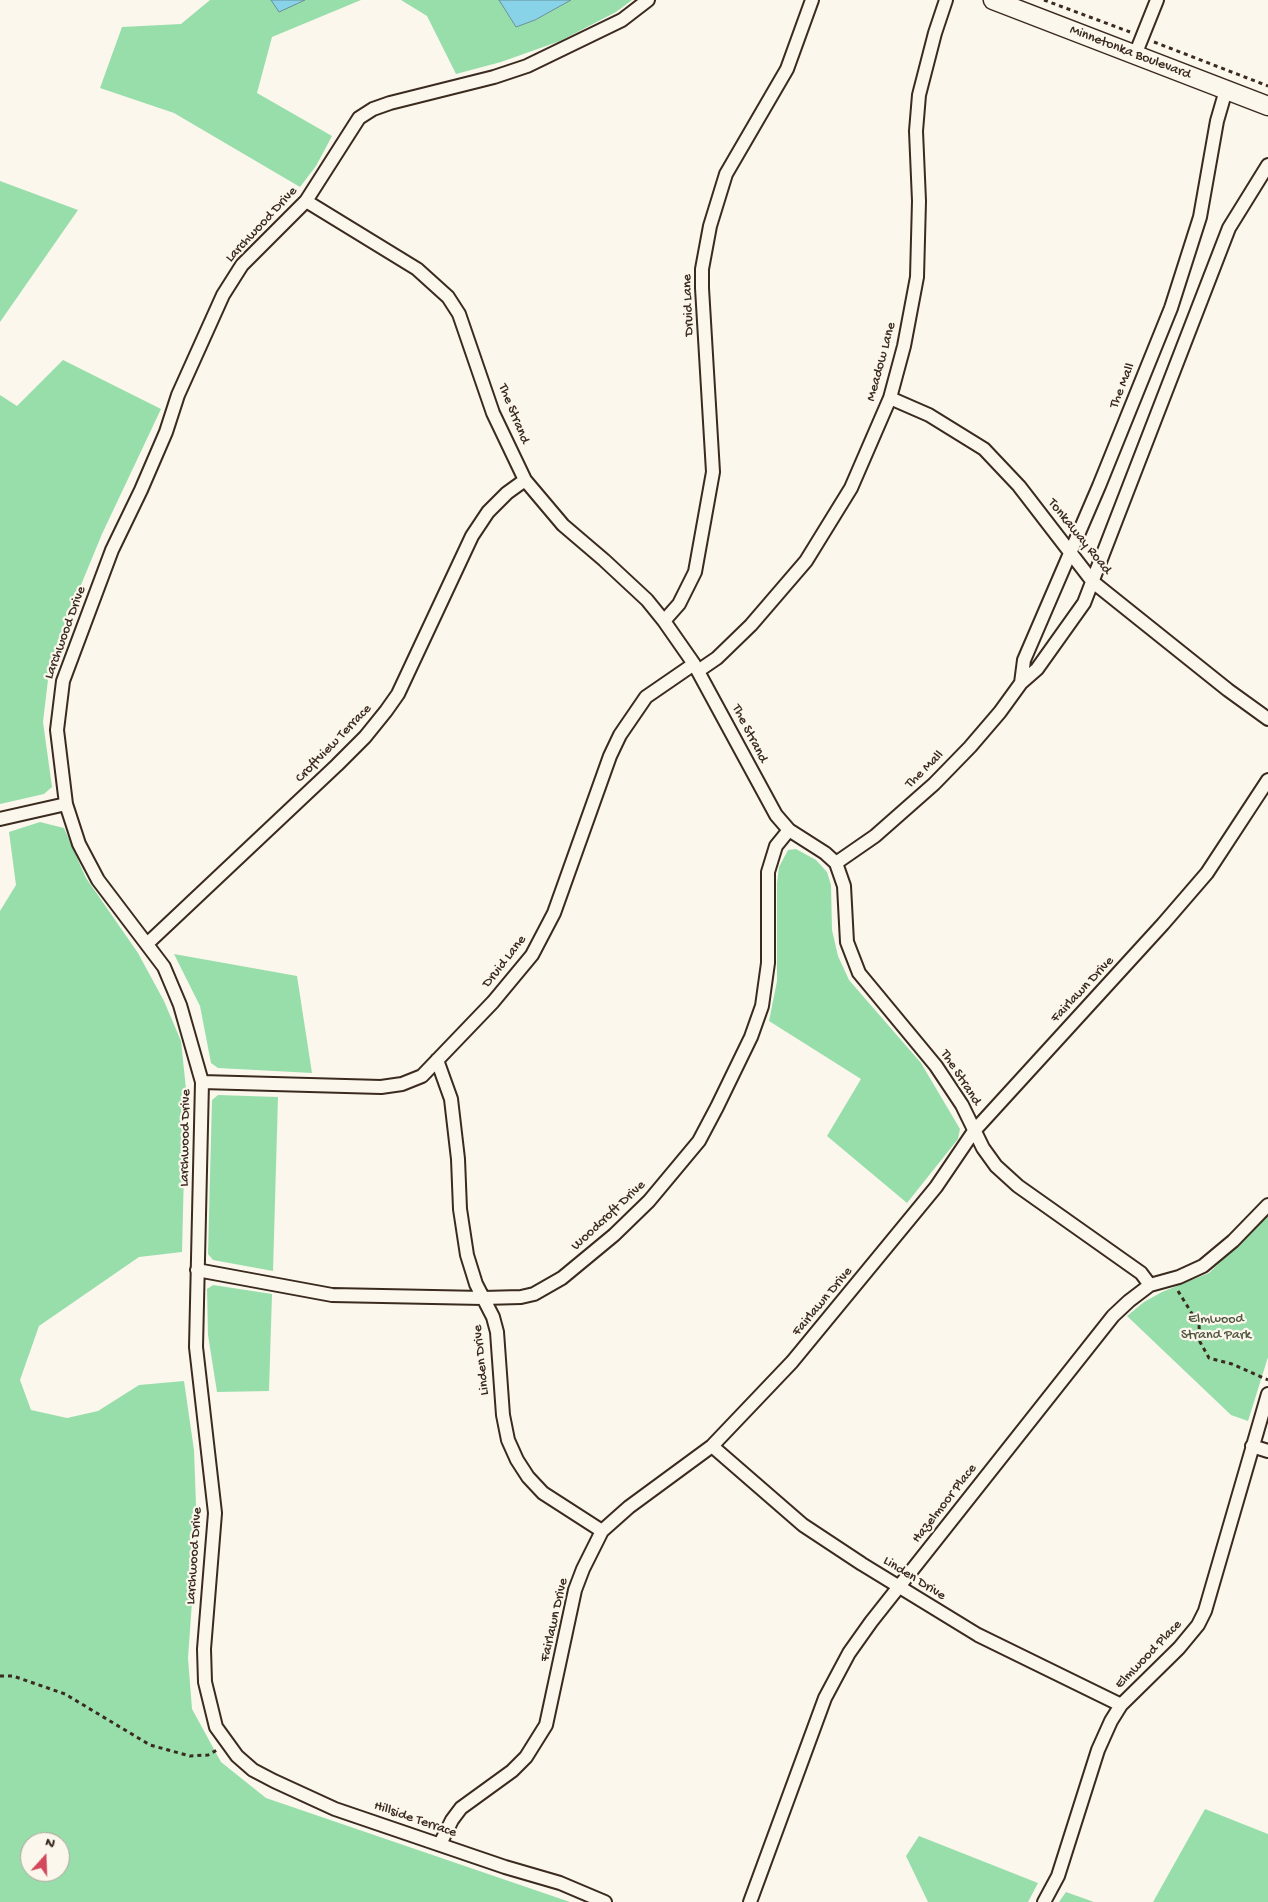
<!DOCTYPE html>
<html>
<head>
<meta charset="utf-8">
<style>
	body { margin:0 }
	#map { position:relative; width:1268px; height:1902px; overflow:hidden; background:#fbf7ec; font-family:"Gochi Hand",sans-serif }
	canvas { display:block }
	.north { position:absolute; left:20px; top:1832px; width:50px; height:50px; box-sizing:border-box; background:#fbf7ec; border:1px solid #aea59a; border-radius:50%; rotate:20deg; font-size:14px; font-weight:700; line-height:20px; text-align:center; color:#3b2a1e }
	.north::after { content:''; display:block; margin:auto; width:18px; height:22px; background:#d1495b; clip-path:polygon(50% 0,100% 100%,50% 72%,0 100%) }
</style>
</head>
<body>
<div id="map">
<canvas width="1268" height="1902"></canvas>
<div class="north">N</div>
</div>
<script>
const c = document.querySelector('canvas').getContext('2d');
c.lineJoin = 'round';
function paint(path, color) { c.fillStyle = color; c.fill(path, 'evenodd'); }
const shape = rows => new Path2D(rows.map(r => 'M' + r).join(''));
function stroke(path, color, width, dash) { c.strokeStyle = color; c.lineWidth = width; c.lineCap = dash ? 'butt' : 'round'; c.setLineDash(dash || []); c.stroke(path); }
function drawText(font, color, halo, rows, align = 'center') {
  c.font = font + ' "Gochi Hand",sans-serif'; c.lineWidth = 4.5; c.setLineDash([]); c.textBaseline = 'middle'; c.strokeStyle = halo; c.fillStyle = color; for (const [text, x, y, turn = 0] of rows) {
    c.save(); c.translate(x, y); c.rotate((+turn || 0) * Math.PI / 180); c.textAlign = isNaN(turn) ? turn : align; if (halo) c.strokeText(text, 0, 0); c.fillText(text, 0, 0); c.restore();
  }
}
const green = shape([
	[210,0,271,0,279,11,305,0,361,0,272,37,257,93,332,136,316,166,300,187,174,113,100,88,122,27,181,24],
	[401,0,499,0,516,27,535,20,571,0,632,0,616,12,560,41,501,62,456,74,427,16],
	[0,181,78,210,0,322],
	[63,360,161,409,102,534,62,631,49,671,43,722,52,787,44,794,0,804,0,395,17,406],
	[40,822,64,828,86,878,138,953,164,1001,181,1041,186,1089,182,1252,139,1257,39,1326,20,1380,31,1410,67,1418,98,1411,139,1385,184,1381,194,1450,197,1532,188,1658,192,1709,221,1762,266,1798,570,1902,0,1902,0,911,16,885,9,832],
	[30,1842,60,1842,60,1872,30,1872],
	[796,849,816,860,827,872,831,885,832,930,838,956,849,980,921,1063,960,1129,958,1139,907,1203,827,1136,861,1079,769,1021,777,981,777,883,779,867,788,850],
	[174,954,297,976,312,1073,218,1068,211,1063,200,1006],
	[218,1095,278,1097,273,1271,213,1260,208,1254,212,1100],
	[1268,1215,1268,1357,1248,1421,1231,1415,1127,1316,1144,1302,1162,1292,1209,1273],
	[213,1285,272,1294,269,1391,217,1392,208,1335,207,1289],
	[1205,1809,1268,1834,1268,1902,1153,1902],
	[919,1836,1038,1883,1028,1902,928,1902,906,1856],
	[1066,1892,1094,1902,1059,1902]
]);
const water = shape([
	[271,0,305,0,279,12,271,0],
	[499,0,571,0,535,20,516,27,499,0]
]);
const path = shape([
	[1044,0,1130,32],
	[1154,42,1268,86],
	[1178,1291,1199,1325,1200,1342,1209,1358,1232,1364,1268,1380],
	[0,1676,13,1676,65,1694,150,1745,190,1756,208,1755,217,1750]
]);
const minor = shape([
	[1135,55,1157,0],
	[306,201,417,269,448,297,459,314,493,413,525,480,563,525,604,560,647,600,664,621,694,664,776,815,789,830,825,853,836,863,844,886,847,942,859,973,936,1066,962,1105,983,1148,996,1166,1018,1186,1141,1273,1150,1285],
	[890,398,929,415,984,449,1019,486,1093,582,1228,690,1268,719],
	[664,621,679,604,695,572,713,472,702,288,702,269,710,226,726,174,787,69,812,0],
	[698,671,717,658,751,625,806,561,851,488,890,398,904,346,917,277,919,201,916,131,919,95,935,33,946,0],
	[1021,683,1024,660,1099,486,1171,308,1200,217,1217,121,1226,90],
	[0,819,66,804],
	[836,863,875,836,934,784,970,747,1000,712,1021,683,1037,669,1084,603,1229,228,1268,165],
	[148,943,337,765,365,737,386,711,398,694,472,536,488,512,507,493,525,480],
	[437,1060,451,1099,458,1159,460,1209,467,1255,476,1284,493,1317,497,1332,503,1415,508,1440,517,1460,528,1477,543,1493,602,1531],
	[202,1082,381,1087,402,1084,422,1076,493,1002,532,955,554,913,610,756,620,735,646,697,694,664],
	[197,1270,332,1295,483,1298,521,1297,534,1294,562,1278,614,1235,649,1201,699,1141,717,1107,751,1037,762,1006,768,963,768,872,776,846,789,830],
	[712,1446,803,1525,862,1564,978,1635,1121,1705],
	[1252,1446,1268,1451],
	[440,1844,452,1820,461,1808,512,1771,526,1757,546,1725,575,1590,583,1569,602,1531,629,1507,712,1446,792,1362,936,1187,974,1131,1163,924,1207,873,1268,780],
	[605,1902,560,1883,505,1867,335,1809,274,1781,253,1770,237,1756,216,1727,205,1682,204,1649,215,1513,196,1347,202,1082,180,1005,164,967,98,880,79,844,66,804,57,730,63,681,112,550,141,490,166,432,178,395,223,295,242,265,306,201,359,118,373,109,390,103,494,77,527,66,622,20,648,0],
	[750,1902,825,1698,849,1653,871,1622,1113,1316,1129,1301,1150,1285,1179,1277,1203,1266,1233,1241,1268,1205],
	[1044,1902,1058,1876,1098,1750,1111,1721,1121,1705,1179,1648,1198,1625,1205,1611,1268,1394]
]);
const secondary = shape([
	[993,0,1268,106]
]);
const streetNames = [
	["Minnetonka Boulevard",1130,53,21],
	["Larchwood Drive",262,225,-47],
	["Druid Lane",689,305,-92],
	["Meadow Lane",882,362,-75],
	["The Mall",1123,386,-68],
	["The Strand",513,414,68],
	["Tonkaway Road",1079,537,51],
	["Larchwood Drive",66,633,-70],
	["The Strand",749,734,63],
	["Croftview Terrace",334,744,-46],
	["The Mall",925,770,-44],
	["Druid Lane",505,962,-52],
	["Fairlawn Drive",1083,990,-47],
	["The Strand",960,1078,57],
	["Larchwood Drive",186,1138,-89],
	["Woodcroft Drive",609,1216,-43],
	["Fairlawn Drive",823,1302,-50],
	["Linden Drive",482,1360,-96],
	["Hazelmoor Place",945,1504,-52],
	["Larchwood Drive",195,1556,-86],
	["Linden Drive",914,1579,32],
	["Fairlawn Drive",555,1620,-77],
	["Elmwood Place",1149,1655,-46],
	["Hillside Terrace",415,1820,19]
];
const parkNames = [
	["Elmwood",1216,1320],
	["Strand Park",1216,1336]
];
paint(green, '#98deab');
paint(water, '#88d3e7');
stroke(water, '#698f97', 1);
stroke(minor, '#3b2a1e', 16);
stroke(secondary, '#3b2a1e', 21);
stroke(path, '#3b2a1e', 3, [4, 4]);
stroke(minor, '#fbf7ec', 12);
stroke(secondary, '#fbf7ec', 18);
drawText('14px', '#3b2a1e', '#fbf7ec', streetNames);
drawText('14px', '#525741', '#fbf7ec', parkNames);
</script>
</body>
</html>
